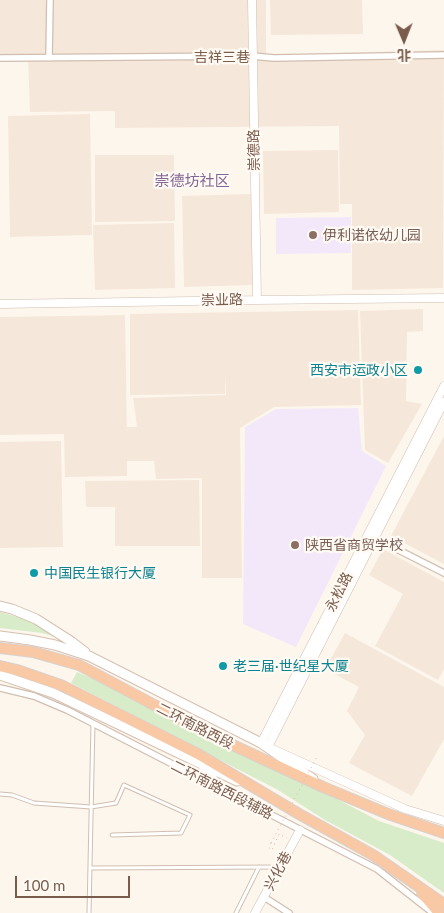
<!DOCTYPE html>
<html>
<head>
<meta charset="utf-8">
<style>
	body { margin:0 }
	#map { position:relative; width:444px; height:913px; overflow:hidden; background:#fdf6ec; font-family:Lato,"Noto Sans SC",sans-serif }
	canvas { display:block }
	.north { position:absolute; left:379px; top:15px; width:50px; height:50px; -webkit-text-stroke:4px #fffaf3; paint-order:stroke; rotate:179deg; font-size:14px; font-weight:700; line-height:20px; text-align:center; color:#7a5c4d }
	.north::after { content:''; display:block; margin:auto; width:18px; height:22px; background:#7a5c4d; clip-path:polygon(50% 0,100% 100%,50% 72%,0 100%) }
	.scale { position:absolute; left:15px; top:876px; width:115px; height:22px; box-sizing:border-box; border:2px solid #7a5c4d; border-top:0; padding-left:6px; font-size:15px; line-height:18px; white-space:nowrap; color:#7a5c4d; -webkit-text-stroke:4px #fffaf3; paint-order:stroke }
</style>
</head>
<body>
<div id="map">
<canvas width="444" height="913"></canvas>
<div class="north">北</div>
<div class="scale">100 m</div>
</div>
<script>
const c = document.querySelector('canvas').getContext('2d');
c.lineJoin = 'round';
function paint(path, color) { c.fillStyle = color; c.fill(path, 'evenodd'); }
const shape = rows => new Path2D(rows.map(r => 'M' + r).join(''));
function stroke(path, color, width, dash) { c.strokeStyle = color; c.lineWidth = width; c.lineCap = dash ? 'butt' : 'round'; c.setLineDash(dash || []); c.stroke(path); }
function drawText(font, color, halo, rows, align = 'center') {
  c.font = font + ' Lato,"Noto Sans SC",sans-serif'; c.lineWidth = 4.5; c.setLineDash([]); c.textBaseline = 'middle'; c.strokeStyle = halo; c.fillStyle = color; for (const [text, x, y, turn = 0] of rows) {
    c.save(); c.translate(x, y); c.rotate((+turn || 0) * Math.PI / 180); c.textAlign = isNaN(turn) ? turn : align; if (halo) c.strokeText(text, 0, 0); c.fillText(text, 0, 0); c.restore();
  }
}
const residential = shape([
	[0,0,266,0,266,55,444,50,443,288,352,290,352,204,340,204,339,126,115,128,115,111,30,112,28,57,0,57],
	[270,0,362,0,363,34,271,35],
	[90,114,92,235,10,237,8,116],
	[338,150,339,212,264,214,263,151],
	[95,155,174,155,175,221,95,222],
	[251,194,253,285,184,287,182,196],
	[174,223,175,288,95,290,93,225],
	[423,309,423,331,407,332,406,401,422,404,388,463,365,450,360,311],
	[358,310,361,405,274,407,240,428,242,578,202,578,202,478,156,479,154,461,127,461,127,476,65,477,64,434,0,435,0,317,125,315,127,438,127,427,137,427,133,398,226,395,225,371,225,394,130,395,130,314],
	[444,436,444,564,391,536],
	[61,441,63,547,0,548,0,442],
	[199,480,200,546,115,546,115,507,86,507,85,481],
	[383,549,444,582,444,669,438,680,375,646,403,594,369,575],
	[345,633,444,687,444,739,412,796,349,763,365,735,347,711,359,687,325,669]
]);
const education = shape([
	[351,217,351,253,276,254,276,218],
	[358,408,362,451,386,466,296,647,243,624,245,427,276,409]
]);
const green = shape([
	[0,612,18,617,33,623,57,637,42,633,0,628],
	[77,672,106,684,302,783,331,796,379,821,444,843,444,893,390,855,325,820,278,790,71,683]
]);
const path = shape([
	[271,843,269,848,272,850,279,834,287,838]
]);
const service = shape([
	[0,794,12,795,34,803,91,807,116,803,124,785,190,815,181,833,112,835],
	[90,868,279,867],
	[89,913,93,723],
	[236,913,259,867]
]);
const minor = shape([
	[0,58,252,56,274,58,444,55],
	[49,58,50,0],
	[373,537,444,573],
	[0,688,34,696,67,710,377,869,433,913],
	[264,897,289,913]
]);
const tertiary = shape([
	[252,0,257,300],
	[0,304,257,300,444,298],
	[444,402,268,747,405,809,444,821],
	[261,743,444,386],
	[255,913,300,830]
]);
const secondary = shape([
	[0,606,12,609,36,619,72,642,85,652],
	[0,636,30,640,55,645,89,656,261,743,313,779],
	[0,675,53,693,237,781],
	[204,768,220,788]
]);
const trunk = shape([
	[0,648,33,652,79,665,209,734,323,787,388,814,444,833],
	[0,666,17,670,63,686,198,754,299,814,373,855,444,904],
	[422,893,439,913]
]);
const pathBridge = shape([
	[271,843,318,755]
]);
const markers = [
	[313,235,5,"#8d6e63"],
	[418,370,5,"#0f9aa8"],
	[295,545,5,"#8d6e63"],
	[34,573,5,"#0f9aa8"],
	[223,666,5,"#0f9aa8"]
];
const streetNames = [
	["吉祥三巷",222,57],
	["崇德路",254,150,-91],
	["崇业路",222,300,-1],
	["永松路",339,592,-63],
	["二环南路西段",195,726,27],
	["二环南路西段辅路",222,790,27],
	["兴化巷",278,871,-62]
];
const educationNames = [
	["伊利诺依幼儿园",323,235],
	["陕西省商贸学校",305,545]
];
const cultureNames = [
	["西安市运政小区",408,370,"right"],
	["中国民生银行大厦",44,573],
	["老三届·世纪星大厦",233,666]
];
const neighbourhoodNames = [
	["崇德坊社区",192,181]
];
paint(residential, '#f5e8da');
paint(education, '#f3e8fa');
paint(green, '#d8ecc9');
stroke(service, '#d1beb0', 5);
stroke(minor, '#d1beb0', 8);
stroke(tertiary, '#d1beb0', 9);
stroke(secondary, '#d6c0b0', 11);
stroke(trunk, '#dad1cd', 12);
stroke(path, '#d9b8a5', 1, [1, 4]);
stroke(service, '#fff', 3);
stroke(minor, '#fff', 5.5);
stroke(tertiary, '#fff', 8);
stroke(secondary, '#fff', 9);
stroke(trunk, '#f9c8a4', 10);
stroke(pathBridge, '#d9b8a5', 1, [1, 4]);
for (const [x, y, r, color] of markers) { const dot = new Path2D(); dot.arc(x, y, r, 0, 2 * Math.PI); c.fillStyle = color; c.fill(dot); stroke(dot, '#fffaf3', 2); }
drawText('14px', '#7a5c4d', '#fffaf3', streetNames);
drawText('14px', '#785e54', '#fffaf3', educationNames, 'left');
drawText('14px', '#0d838f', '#fffaf3', cultureNames, 'left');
drawText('15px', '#846695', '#fffaf3', neighbourhoodNames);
</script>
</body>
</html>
